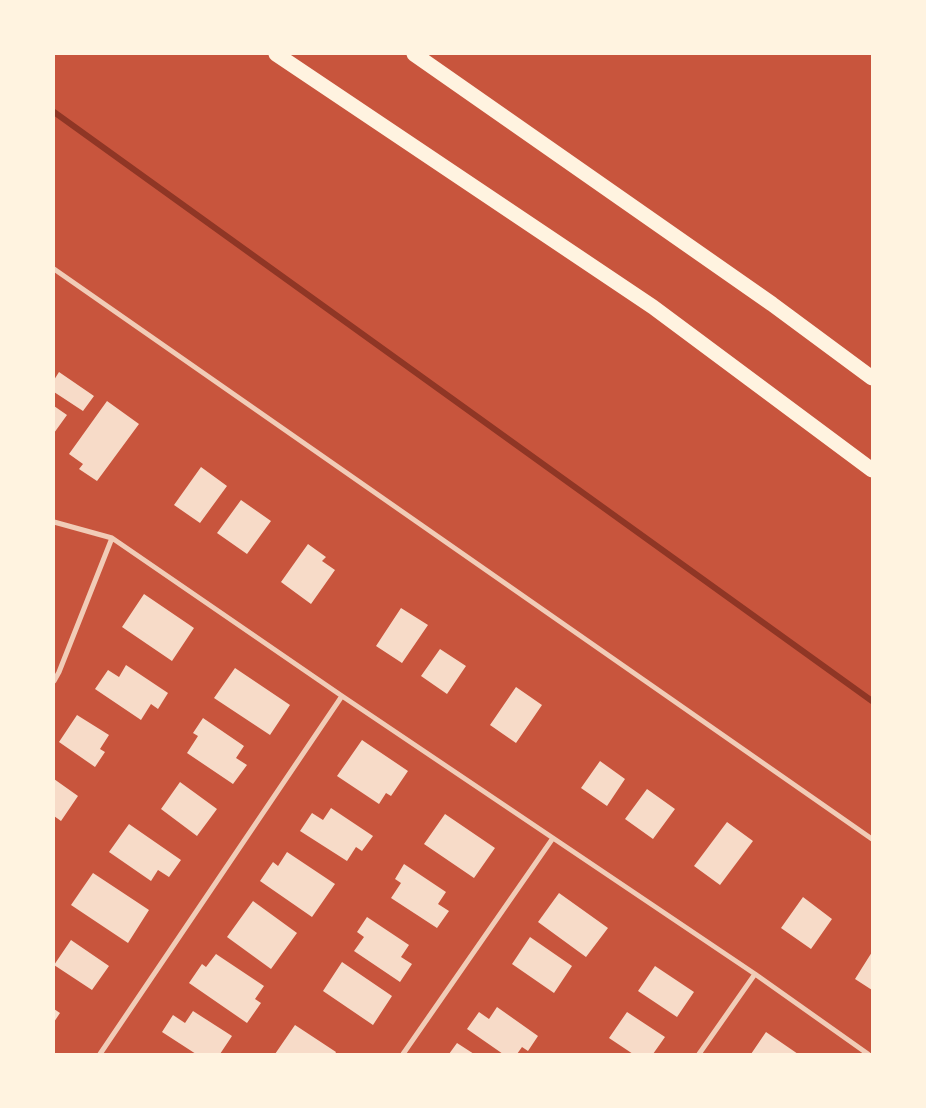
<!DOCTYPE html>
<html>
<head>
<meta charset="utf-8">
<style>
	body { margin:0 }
	#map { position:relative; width:926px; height:1108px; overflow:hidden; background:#c8553d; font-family:"Roboto Condensed",sans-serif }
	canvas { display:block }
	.frame { position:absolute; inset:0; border:55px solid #fff3e0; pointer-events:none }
</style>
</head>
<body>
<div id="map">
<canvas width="926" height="1108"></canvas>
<div class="frame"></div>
</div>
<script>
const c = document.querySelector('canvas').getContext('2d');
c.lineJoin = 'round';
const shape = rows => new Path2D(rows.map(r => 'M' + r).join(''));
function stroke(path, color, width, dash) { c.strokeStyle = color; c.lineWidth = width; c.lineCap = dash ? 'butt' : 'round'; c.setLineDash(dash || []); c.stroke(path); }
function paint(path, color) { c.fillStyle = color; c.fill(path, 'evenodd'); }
const stream = shape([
	[54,112,872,701]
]);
const building = shape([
	[59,372,94,396,83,411,54,392,54,380],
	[107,401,139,424,97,481,79,469,83,464,69,454],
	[54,406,67,415,54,433],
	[201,467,227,486,200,523,174,505],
	[241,500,271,521,247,554,217,533],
	[308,544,326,557,322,561,335,570,311,604,281,582],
	[144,594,194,628,172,661,122,627],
	[401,608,428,625,402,663,376,646],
	[440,649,466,666,447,694,421,676],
	[126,665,168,693,158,709,151,704,141,720,95,689,108,670,119,677],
	[235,668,290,705,270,735,214,698],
	[516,687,542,705,516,743,490,725],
	[77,715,109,735,100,749,105,752,95,767,59,742],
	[203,718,244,746,236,758,247,765,233,784,187,753,198,736,193,733],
	[362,740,408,771,391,796,386,793,379,804,337,776],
	[600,761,625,779,607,806,581,788],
	[54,779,78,796,61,821,54,816],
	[180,782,217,809,197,836,161,809],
	[647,789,675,809,653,839,625,819],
	[331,808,373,836,362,851,356,847,347,861,300,831,312,813,323,820],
	[445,814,495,848,474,878,424,844],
	[727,822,753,841,720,885,694,866],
	[129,824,181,860,169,877,158,870,151,881,109,852],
	[287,852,335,884,312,917,260,881,273,862,278,866],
	[404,864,446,892,438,904,449,911,437,928,391,898,401,883,395,879],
	[93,873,149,910,128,943,71,905],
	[559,893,608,928,586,957,538,922],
	[803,897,832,919,811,949,781,928],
	[253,901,297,933,271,969,227,937],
	[367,917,409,945,401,957,412,964,400,982,354,951,364,937,357,932],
	[530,937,572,966,554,993,512,964],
	[71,940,109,966,92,990,54,965],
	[872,952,872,990,855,979],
	[216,954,264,986,255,999,261,1003,247,1023,189,983,202,964,206,967],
	[342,962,392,996,373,1025,323,991],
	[655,966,694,992,677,1017,638,991],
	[497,1007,538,1036,528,1051,522,1047,517,1054,503,1054,467,1029,479,1012,489,1019],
	[54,1009,60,1013,54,1022],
	[193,1011,232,1036,220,1054,196,1054,162,1032,173,1015,185,1023],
	[627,1012,665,1037,653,1054,633,1054,609,1038],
	[295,1025,336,1052,335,1054,275,1054],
	[766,1032,798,1054,751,1054],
	[457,1043,474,1054,449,1054]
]);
const minor = shape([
	[54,269,872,839],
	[54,522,112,538,342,696,755,974,868,1054],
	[54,681,59,672,112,538],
	[100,1054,342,696],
	[403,1054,553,838],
	[699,1054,755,974]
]);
const motorway = shape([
	[276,54,653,307,872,470],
	[414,54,772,304,872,378]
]);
stroke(stream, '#8f3625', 6);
paint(building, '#f7dbc8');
stroke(minor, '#f1ccb7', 5);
stroke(motorway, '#fff3e0', 15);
</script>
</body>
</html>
